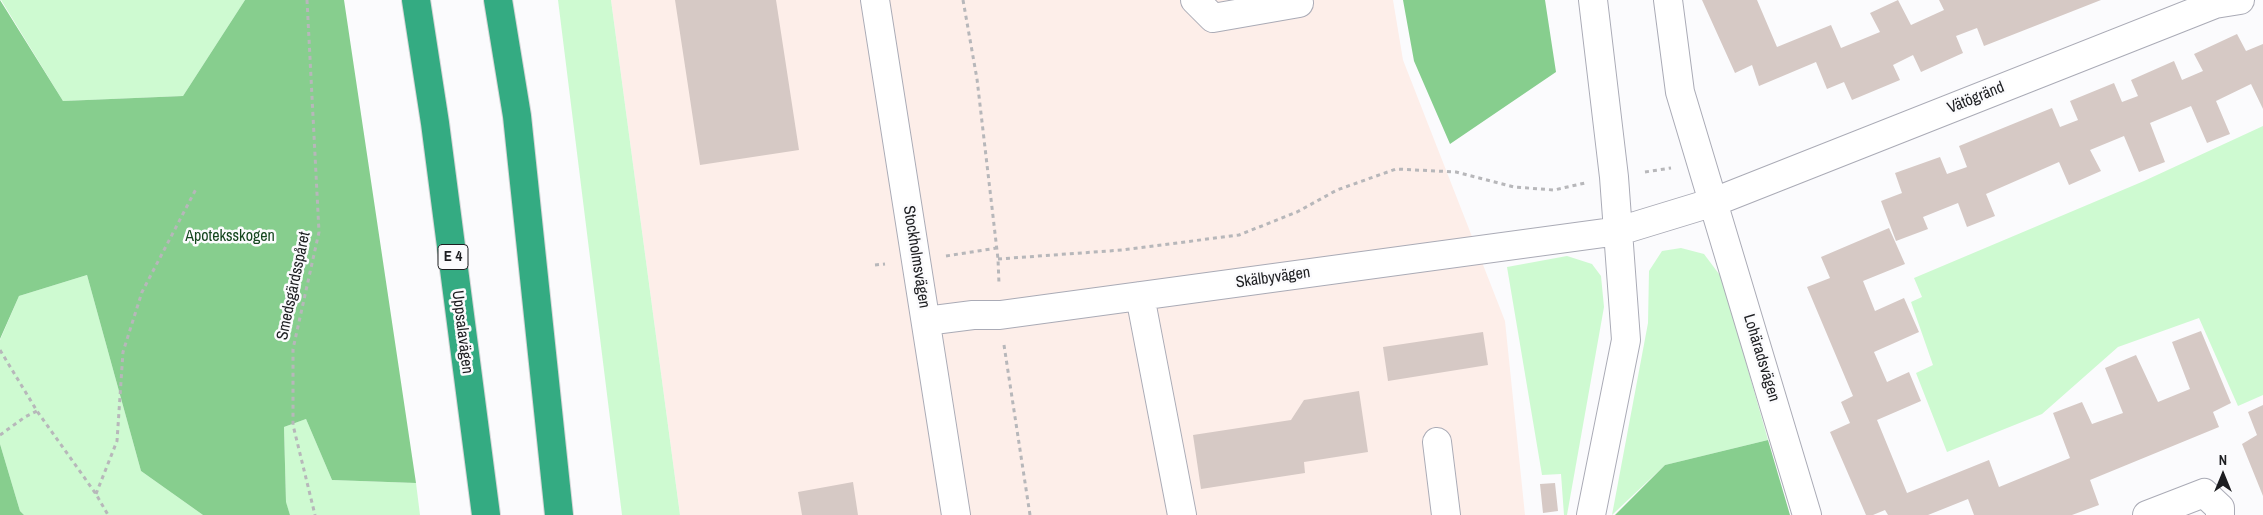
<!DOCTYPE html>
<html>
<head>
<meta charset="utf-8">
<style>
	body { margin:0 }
	#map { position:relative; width:2263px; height:515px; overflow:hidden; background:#fbfbfd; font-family:"Archivo Narrow",sans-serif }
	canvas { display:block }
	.north { position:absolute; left:2198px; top:450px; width:50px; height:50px; -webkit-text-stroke:4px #fbfbfd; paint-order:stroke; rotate:0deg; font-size:14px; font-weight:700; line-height:20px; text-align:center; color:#1d1e21 }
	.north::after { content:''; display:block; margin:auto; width:18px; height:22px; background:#1d1e21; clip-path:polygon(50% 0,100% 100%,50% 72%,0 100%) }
</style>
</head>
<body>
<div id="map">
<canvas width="2263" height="515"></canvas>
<div class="north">N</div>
</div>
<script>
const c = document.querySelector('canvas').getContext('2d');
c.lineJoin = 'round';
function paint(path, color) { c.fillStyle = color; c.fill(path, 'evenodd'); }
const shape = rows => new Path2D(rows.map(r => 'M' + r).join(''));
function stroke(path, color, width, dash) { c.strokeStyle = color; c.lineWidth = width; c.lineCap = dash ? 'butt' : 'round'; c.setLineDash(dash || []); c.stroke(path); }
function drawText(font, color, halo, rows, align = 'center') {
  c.font = font + ' "Archivo Narrow",sans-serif'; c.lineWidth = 5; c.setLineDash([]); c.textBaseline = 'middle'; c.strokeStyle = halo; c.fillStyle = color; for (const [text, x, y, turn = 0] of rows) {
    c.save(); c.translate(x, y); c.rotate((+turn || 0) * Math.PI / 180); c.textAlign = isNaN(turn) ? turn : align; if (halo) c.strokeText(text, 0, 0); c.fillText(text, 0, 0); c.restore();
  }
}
const industrial = shape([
	[611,0,1393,0,1403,60,1505,321,1525,515,680,515]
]);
const green = shape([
	[1,0,245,0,183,96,63,101],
	[558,0,611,0,680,515,622,515],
	[2263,126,2263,395,2238,406,2199,318,2118,347,2042,414,1947,452,1916,373,1933,365,1911,302,1922,297,1914,278,2144,181],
	[1681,248,1704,254,1722,278,1768,440,1665,465,1612,515,1648,323,1649,271,1662,251],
	[1567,256,1592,264,1601,276,1604,307,1567,515,1564,515,1561,474,1542,475,1507,267],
	[87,275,141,471,203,515,24,515,20,511,0,444,0,340,19,296],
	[306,419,332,480,416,483,420,515,290,515,286,503,284,427]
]);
const forest = shape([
	[0,0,63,101,183,96,245,0,344,0,416,483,332,480,306,419,284,427,286,502,290,515,203,515,141,471,87,275,19,296,0,339],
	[1403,0,1545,0,1556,72,1450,144,1414,61],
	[1768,440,1790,515,1615,515,1665,465],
	[0,444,20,511,24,515,0,515]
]);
const building = shape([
	[675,0,776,0,799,150,700,165],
	[1702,0,1757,0,1777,47,1831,25,1841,48,1880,32,1870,13,1898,0,1911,25,1944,10,1939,0,2101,0,1984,46,1977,28,1956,36,1963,53,1921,72,1913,55,1893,65,1900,80,1852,100,1844,82,1827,89,1816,62,1759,86,1752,65,1735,73],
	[2237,34,2246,51,2263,44,2263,109,2251,84,2216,101,2230,134,2207,143,2191,106,2150,123,2165,162,2139,172,2124,136,2090,150,2101,171,2069,185,2059,162,1986,194,1995,216,1967,227,1958,203,1923,217,1928,229,1896,241,1881,201,1902,193,1895,173,1940,157,1947,174,1967,167,1959,146,2052,108,2060,127,2078,120,2070,101,2114,83,2122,102,2138,96,2131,80,2174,61,2182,80,2203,71,2194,54],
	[1889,228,1905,264,1863,281,1875,311,1904,298,1919,332,1874,352,1887,382,1909,372,1921,401,1877,420,1907,493,1989,460,1999,487,2070,458,2053,413,2082,402,2092,424,2123,413,2105,368,2136,355,2158,402,2190,389,2172,342,2201,331,2231,403,2213,412,2219,427,2090,480,2099,505,2072,515,1974,515,1968,499,1928,515,1888,515,1885,510,1873,515,1866,515,1830,432,1850,423,1841,402,1853,396,1807,287,1830,278,1821,257],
	[1483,332,1488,365,1388,381,1383,347],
	[1359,391,1368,452,1304,462,1305,473,1201,489,1193,435,1291,420,1304,400],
	[2263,405,2263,496,2242,444,2257,435,2248,412],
	[853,482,858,515,802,515,798,492],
	[1555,483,1558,511,1543,513,1540,484]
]);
const path = shape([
	[307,0,319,232,293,349,293,425,315,515],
	[963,0,977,79,998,259,999,284],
	[1645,172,1671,168],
	[946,256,997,248],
	[998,259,1122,250,1239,235,1297,212,1337,190,1396,169,1456,172,1514,187,1554,190,1585,183],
	[875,265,885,264],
	[1004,345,1030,515],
	[0,350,37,411,96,494,108,515],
	[0,435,25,417,37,411],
	[96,494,117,441,123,352,142,292,196,189]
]);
const minor = shape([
	[875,0,956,515],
	[1195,0,1213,18,1299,3],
	[1668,0,1680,92,1807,515],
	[1140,296,1182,515],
	[926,321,973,315,1000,315,1619,231,1714,202,2215,4,2240,0],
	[1437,442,1446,515],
	[1591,515,1626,340,1614,177,1593,0],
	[2147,515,2204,493,2220,508,2220,515]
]);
const highway = shape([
	[416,0,435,123,486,515],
	[498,0,517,116,559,515]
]);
const shields = [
	[453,257,30]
];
const shieldNames = [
	["E 4",453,257]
];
const streetNames = [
	["Vätögränd",1976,98,-22],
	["Stockholmsvägen",916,257,81],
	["Skälbyvägen",1273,278,-8],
	["Smedsgärdsspåret",294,286,-78],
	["Uppsalavägen",462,332,83],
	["Lohäradsvägen",1761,358,73]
];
const parkNames = [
	["Apoteksskogen",230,237]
];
paint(industrial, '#fdeee9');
paint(green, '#cefad1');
paint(forest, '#87ce8e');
paint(building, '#d6c9c5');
stroke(minor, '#aaabb6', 30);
stroke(highway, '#d6d6d7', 30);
stroke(path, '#b7b7ba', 3, [4, 4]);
stroke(minor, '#fff', 28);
stroke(highway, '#34ab82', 28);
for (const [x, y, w] of shields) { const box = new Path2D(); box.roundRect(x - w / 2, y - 12.5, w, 25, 4); c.fillStyle = '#fbfbfd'; c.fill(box); stroke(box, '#1d1e21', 1); }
drawText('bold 15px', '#1d1e21', null, shieldNames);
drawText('16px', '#1d1e21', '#fbfbfd', streetNames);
drawText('16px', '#15471e', '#fbfbfd', parkNames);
</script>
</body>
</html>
